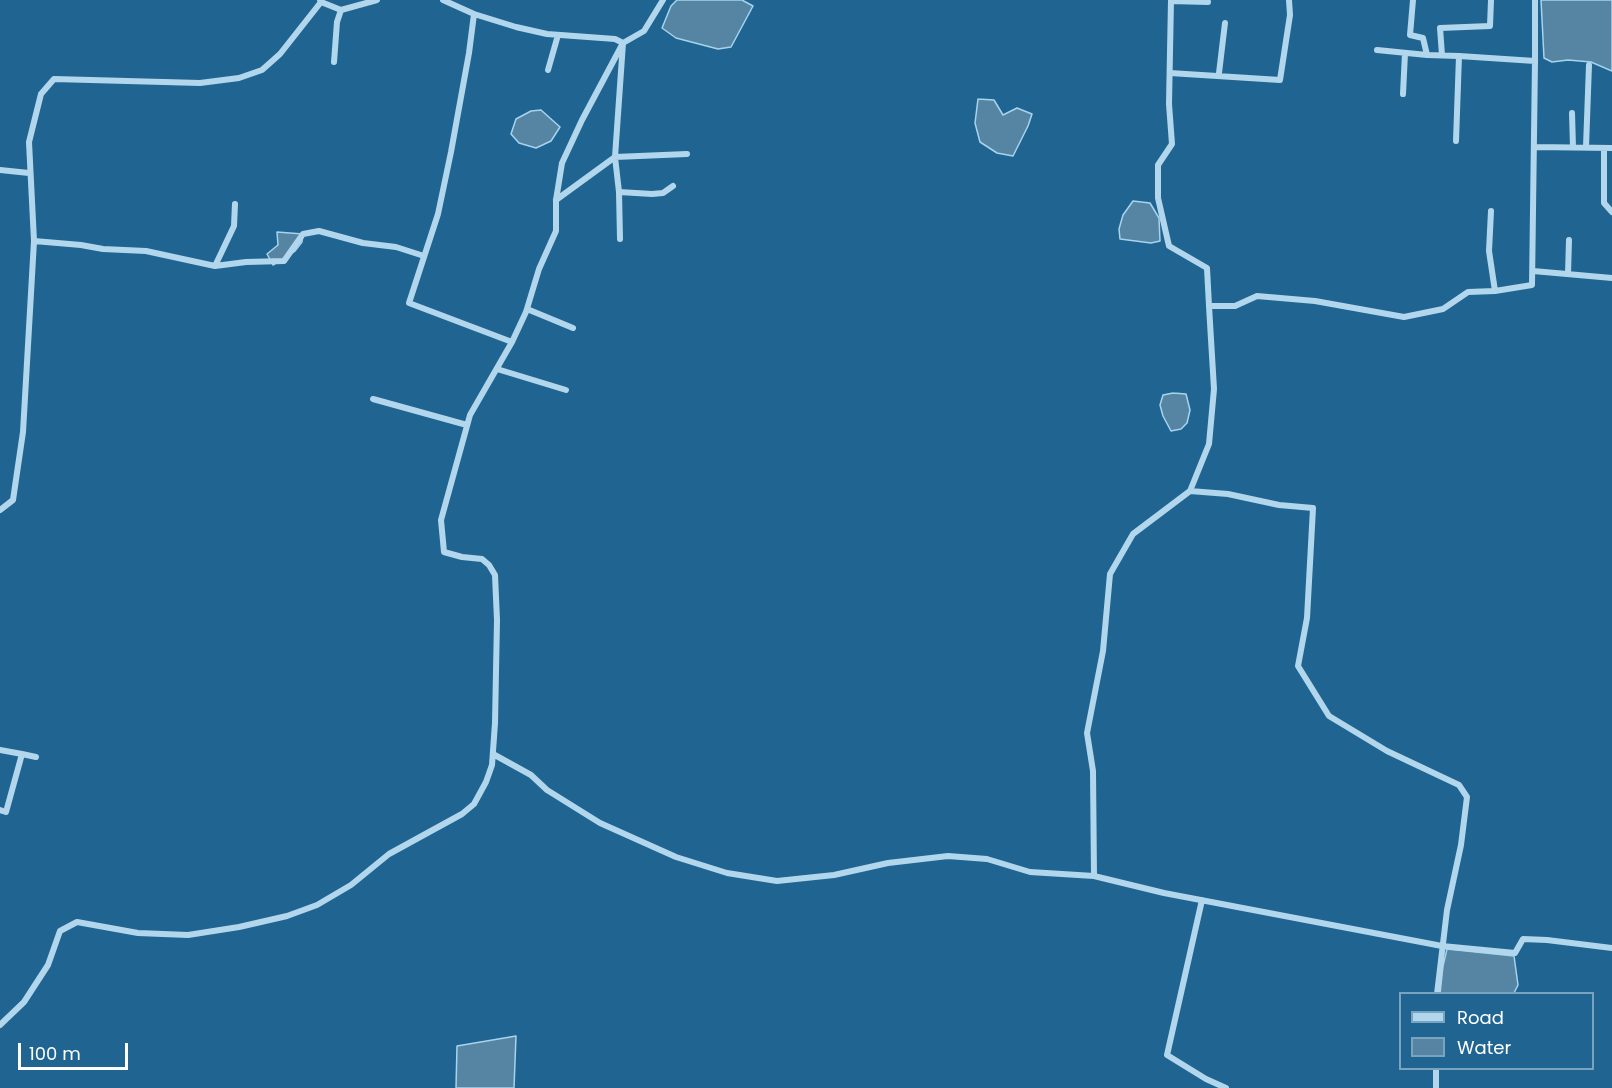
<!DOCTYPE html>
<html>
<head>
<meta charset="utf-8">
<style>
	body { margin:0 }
	#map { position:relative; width:1612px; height:1088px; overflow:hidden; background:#206592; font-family:Poppins,sans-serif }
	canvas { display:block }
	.legend { position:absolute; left:1399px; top:992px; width:195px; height:78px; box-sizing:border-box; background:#206592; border:2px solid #79a3be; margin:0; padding:8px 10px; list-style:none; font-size:18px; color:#fff }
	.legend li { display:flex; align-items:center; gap:12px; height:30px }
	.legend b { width:30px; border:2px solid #79a3be }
	.scale { position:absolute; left:18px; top:1043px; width:110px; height:27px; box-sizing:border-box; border:3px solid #fff; border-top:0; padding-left:8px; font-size:18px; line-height:21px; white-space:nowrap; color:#fff; -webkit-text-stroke:4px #206592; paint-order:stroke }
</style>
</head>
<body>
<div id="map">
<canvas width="1612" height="1088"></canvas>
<ul class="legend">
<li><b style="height:8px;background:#b2d7ed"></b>Road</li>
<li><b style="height:16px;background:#5685a3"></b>Water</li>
</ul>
<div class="scale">100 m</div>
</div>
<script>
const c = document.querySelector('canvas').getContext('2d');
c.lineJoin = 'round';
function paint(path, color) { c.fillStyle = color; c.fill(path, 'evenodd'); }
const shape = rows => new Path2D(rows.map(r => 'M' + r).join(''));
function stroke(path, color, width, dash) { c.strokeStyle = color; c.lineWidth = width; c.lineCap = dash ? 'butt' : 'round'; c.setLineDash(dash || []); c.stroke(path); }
const water = shape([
	[677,0,742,0,753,6,731,47,718,49,676,38,662,28,671,6,677,0],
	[1541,0,1612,0,1612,71,1591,62,1568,60,1552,62,1544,58,1541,0],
	[978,99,994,100,1003,115,1017,108,1032,114,1028,126,1013,156,997,153,980,142,975,123,978,99],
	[541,110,560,127,551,141,536,148,519,143,511,134,516,119,531,111,541,110],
	[1133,201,1150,203,1159,218,1160,241,1151,243,1120,239,1119,229,1123,215,1133,201],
	[277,232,303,234,302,242,295,251,273,265,267,254,278,245,277,232],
	[1173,393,1186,394,1190,410,1187,423,1181,429,1171,431,1163,416,1160,405,1163,395,1173,393],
	[1447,949,1514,956,1518,985,1514,993,1440,994,1443,966,1447,949],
	[516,1036,514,1088,456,1088,457,1046,516,1036]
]);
const minor = shape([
	[1171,0,1169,104,1172,144,1158,165,1158,198,1169,246,1207,268,1209,306],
	[1413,0,1410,35,1423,38,1427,55,1459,56,1535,61],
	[1171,1,1208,2],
	[321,2,341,10],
	[474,14,469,53,451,152,438,214,409,303,512,342],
	[1377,50,1427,55],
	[1442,55,1440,28,1490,26,1491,0],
	[334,62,337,22,341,10,377,0],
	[548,70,558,35],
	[1170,73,1280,80,1290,15,1289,0],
	[1219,73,1225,23],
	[1403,94,1405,53],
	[1572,113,1573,147],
	[1456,141,1459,56],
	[1534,147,1612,148],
	[1586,147,1589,65],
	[1604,148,1604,203,1612,212],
	[0,170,29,173],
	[619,192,652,194,663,193,673,186],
	[556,200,615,157,687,154],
	[1491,211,1489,251,1495,291],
	[620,239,619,192,615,157,623,43,644,31,663,0],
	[34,241,81,245,103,249,146,251,215,266,246,262,284,261,303,234,319,231,363,243,396,247,424,256],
	[215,266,234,226,235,204],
	[1533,271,1612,278],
	[1568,274,1569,240],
	[527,309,573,328],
	[497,369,566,390],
	[373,399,467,425],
	[0,510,13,500,23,432,34,241,29,142,41,94,54,79,200,83,239,78,262,70,280,54,321,2,320,0],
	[0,750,22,754,6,812,0,810],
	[22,754,36,757],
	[493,754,531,775,547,790,600,823,676,857,727,873,777,881,834,875,888,863,948,856,987,859,1030,872,1094,876,1093,771,1087,733,1103,651,1110,574,1133,534,1190,491],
	[1094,876,1164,893,1442,946,1515,953,1523,939,1547,940,1612,948],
	[1202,900,1167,1055,1206,1079,1226,1088],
	[1437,994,1447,910,1461,845,1467,797,1459,785,1387,751,1329,716,1298,666,1307,618,1313,508,1279,505,1228,494,1190,491,1209,444,1214,389,1209,306,1235,306,1257,296,1315,301,1404,317,1443,309,1468,292,1495,291,1532,285,1535,61,1535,0],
	[0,1025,24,1002,48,965,60,931,77,922,138,933,188,935,239,927,287,916,317,905,351,885,389,854,462,814,474,804,486,782,492,765,495,723,497,620,495,575,489,565,482,559,462,557,444,552,441,520,470,415,512,342,526,312,539,269,556,231,556,200,562,163,582,120,623,43,615,39,547,34,516,27,474,14,443,0],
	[1436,1068,1436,1088]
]);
paint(water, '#5685a3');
stroke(water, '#a6d4ef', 1.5);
stroke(minor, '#b2d7ed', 6);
</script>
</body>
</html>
